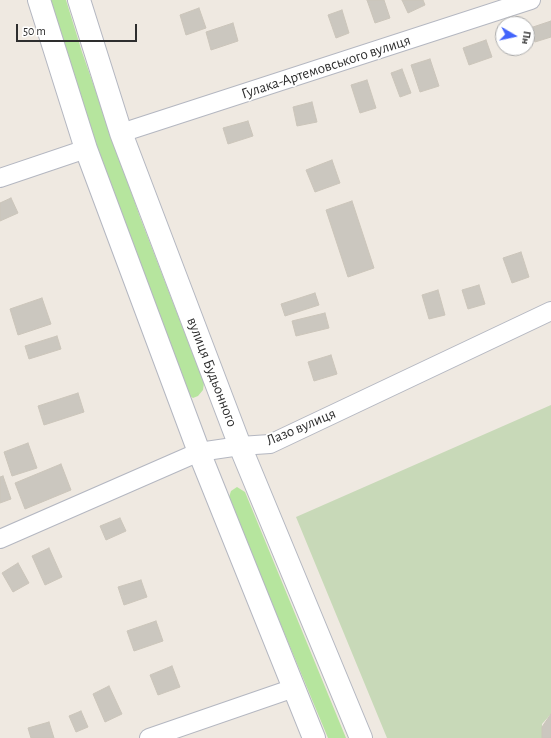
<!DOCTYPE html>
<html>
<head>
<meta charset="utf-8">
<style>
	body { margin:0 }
	#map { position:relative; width:551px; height:738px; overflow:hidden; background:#efe9e1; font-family:"Alegreya Sans",sans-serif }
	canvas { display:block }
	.north { position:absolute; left:495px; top:16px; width:40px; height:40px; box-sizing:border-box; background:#fff; border:1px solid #ababab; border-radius:50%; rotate:99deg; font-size:11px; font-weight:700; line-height:16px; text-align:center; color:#2e2e2e }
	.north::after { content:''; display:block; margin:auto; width:14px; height:18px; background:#4264fb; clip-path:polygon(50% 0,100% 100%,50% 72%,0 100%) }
	.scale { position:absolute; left:16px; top:24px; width:121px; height:18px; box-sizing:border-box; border:2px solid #2e2e2e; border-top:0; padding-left:5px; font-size:12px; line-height:14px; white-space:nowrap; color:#2e2e2e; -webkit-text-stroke:3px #fff; paint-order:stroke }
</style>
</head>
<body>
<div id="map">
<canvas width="551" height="738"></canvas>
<div class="north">Пн</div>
<div class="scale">50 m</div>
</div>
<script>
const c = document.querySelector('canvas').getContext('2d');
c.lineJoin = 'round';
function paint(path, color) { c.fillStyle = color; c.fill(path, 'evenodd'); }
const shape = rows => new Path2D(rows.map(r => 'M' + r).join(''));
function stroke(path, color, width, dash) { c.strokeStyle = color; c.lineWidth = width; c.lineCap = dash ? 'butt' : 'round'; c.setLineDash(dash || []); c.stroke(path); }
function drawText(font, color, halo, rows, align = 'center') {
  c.font = font + ' "Alegreya Sans",sans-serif'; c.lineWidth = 3.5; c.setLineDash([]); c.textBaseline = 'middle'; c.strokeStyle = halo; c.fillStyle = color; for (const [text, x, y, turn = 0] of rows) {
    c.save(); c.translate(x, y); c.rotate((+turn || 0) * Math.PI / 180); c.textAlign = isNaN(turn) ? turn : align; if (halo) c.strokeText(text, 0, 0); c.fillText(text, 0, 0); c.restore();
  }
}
const green = shape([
	[48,0,66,0,82,52,140,217,204,383,203,390,198,396,193,398,186,393,108,183],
	[237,487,245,492,346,738,328,738,231,505,229,497,231,491]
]);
const cemetery = shape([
	[551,405,551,714,542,724,542,738,387,738,296,517]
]);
const building = shape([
	[367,0,384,0,390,18,375,23,367,0],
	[402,0,423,0,425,5,408,13,402,0],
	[199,8,206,28,186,35,180,15,199,8],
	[342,10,349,33,336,38,328,15,342,10],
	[551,21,551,37,535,42,530,28,551,21],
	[233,23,238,41,211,50,206,32,233,23],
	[486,40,492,57,469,65,463,48,486,40],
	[430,59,439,86,420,92,411,65,430,59],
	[402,69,411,93,400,97,391,73,402,69],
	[367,80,376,108,360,113,351,85,367,80],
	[312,102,317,122,297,126,293,107,312,102],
	[248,121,253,136,228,144,223,128,248,121],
	[332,160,340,183,315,192,306,170,332,160],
	[11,198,18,213,0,221,0,203,11,198],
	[352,201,374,268,348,277,326,210,352,201],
	[521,252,529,277,512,283,503,258,521,252],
	[479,285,485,304,468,309,462,290,479,285],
	[438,290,445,315,429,319,422,295,438,290],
	[315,293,319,305,285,316,281,304,315,293],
	[42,298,51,324,18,335,10,309,42,298],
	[325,313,329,328,296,336,292,321,325,313],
	[57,336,61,349,29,359,25,346,57,336],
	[331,355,337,374,314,381,308,362,331,355],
	[78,393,84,412,44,425,38,406,78,393],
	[28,443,37,468,12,476,4,452,28,443],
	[61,464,71,490,25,509,15,483,61,464],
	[3,476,11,499,0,503,0,477,3,476],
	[120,518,126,531,106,540,100,526,120,518],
	[49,548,62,577,45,585,32,556,49,548],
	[18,563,29,583,13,592,2,573,18,563],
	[141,580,147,597,124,605,118,587,141,580],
	[156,621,163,641,134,651,127,631,156,621],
	[172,666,180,687,158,695,150,675,172,666],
	[109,686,122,714,105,722,93,694,109,686],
	[81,711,88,727,76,732,69,716,81,711],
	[551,714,551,738,542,738,542,727,551,714],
	[49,722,54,738,31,738,28,728,49,722]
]);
const minor = shape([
	[121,133,531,0],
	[0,178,86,149],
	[0,539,199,452,240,446,270,444,551,311],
	[149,738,294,688]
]);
const secondary = shape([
	[39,0,86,149,199,452,314,738],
	[79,0,121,133,240,446,361,738]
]);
const streetNames = [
	["Гулака-Артемовського вулиця",326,67,-18],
	["вулиця Будьонного",212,372,69],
	["Лазо вулиця",301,427,-23]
];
paint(green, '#b6e59e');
paint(cemetery, '#c8d9b8');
paint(building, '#cbc7bf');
stroke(building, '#cbc5ba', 1);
stroke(minor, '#b4b7c1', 20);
stroke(secondary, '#b4b7c1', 24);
stroke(minor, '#fff', 18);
stroke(secondary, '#fff', 22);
drawText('15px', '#2e2e2e', '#fff', streetNames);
</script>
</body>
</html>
